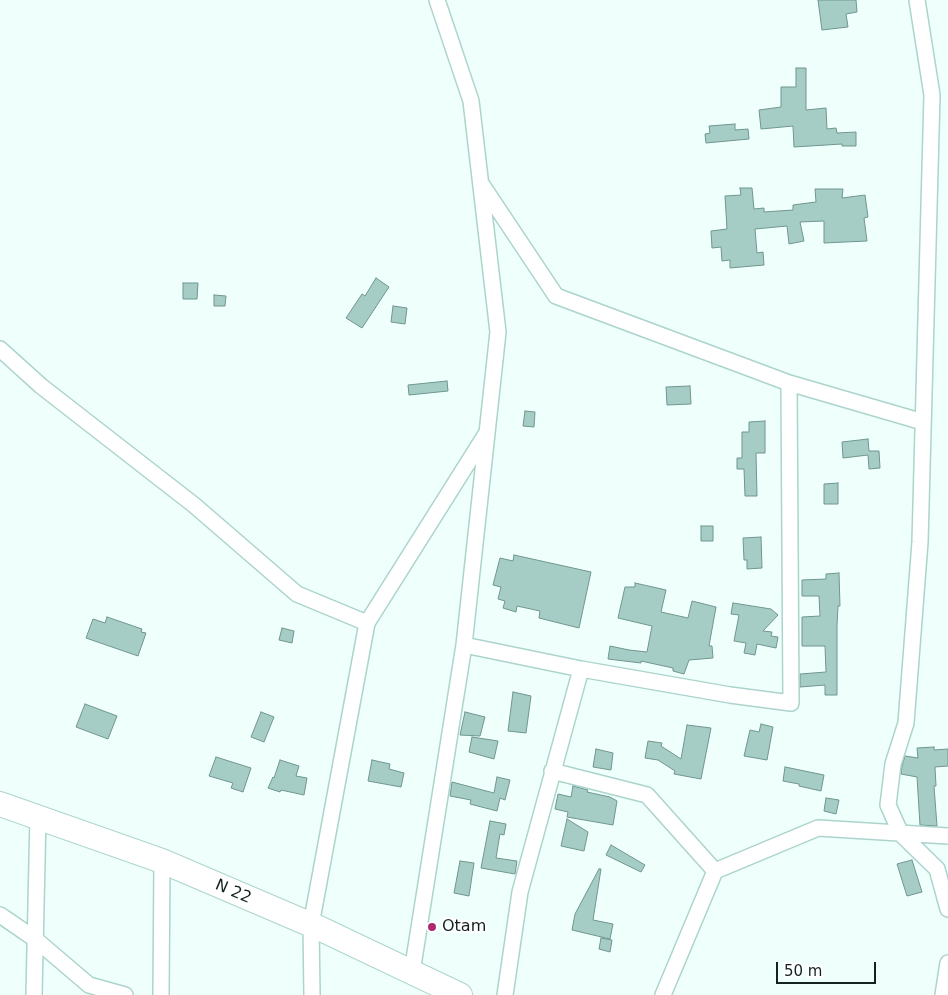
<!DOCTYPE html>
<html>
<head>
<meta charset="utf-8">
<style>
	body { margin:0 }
	#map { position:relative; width:948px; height:995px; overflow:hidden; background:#effffc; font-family:"DejaVu Sans",sans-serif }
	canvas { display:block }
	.scale { position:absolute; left:776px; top:962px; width:100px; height:22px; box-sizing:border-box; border:2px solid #132320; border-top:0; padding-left:6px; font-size:15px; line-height:18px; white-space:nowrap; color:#132320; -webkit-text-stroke:4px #fff; paint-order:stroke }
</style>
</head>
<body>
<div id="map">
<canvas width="948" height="995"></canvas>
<div class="scale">50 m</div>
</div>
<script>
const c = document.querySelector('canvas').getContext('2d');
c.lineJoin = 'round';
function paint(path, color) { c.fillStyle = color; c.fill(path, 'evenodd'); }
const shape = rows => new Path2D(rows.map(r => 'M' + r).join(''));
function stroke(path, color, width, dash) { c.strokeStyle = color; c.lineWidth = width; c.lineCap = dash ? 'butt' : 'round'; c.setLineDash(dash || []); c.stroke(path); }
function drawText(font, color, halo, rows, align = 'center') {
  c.font = font + ' "DejaVu Sans",sans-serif'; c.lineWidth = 4; c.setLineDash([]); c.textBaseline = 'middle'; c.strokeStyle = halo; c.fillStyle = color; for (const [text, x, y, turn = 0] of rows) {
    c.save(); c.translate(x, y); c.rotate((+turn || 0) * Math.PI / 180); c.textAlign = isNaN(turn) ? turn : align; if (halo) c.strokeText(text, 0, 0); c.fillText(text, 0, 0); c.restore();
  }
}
const building = shape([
	[818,0,856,0,857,12,846,14,848,27,822,30,818,0],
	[796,68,806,68,806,110,826,108,827,129,836,128,837,133,856,132,856,146,842,146,842,144,794,147,793,126,761,129,759,110,781,107,781,87,796,87,796,68],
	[735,124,735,130,748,129,749,139,706,143,705,134,710,133,709,126,735,124],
	[740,188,752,188,754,209,764,208,764,212,793,210,793,205,816,202,815,189,843,189,842,198,865,195,868,217,864,218,867,241,824,243,824,221,800,222,804,241,789,244,787,226,755,229,757,253,763,252,764,265,730,268,730,260,722,261,721,247,712,248,711,231,727,229,725,196,741,195,740,188],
	[376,278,389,287,362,328,346,318,362,294,365,296,376,278],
	[183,283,198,283,197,299,183,299,183,283],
	[214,295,226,296,225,306,214,306,214,295],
	[393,306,407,308,405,324,391,322,393,306],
	[447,381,448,391,409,395,408,385,447,381],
	[690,386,691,404,667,405,666,387,690,386],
	[525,411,535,412,534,427,523,426,525,411],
	[765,421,765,453,756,453,757,496,745,496,744,469,737,469,737,458,742,458,742,432,749,432,749,422,765,421],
	[868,439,869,451,879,451,880,468,869,469,868,455,843,458,842,442,868,439],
	[838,483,838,504,824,504,824,484,838,483],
	[701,526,713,526,713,541,701,541,701,526],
	[761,537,762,568,747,569,747,560,744,560,743,538,761,537],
	[514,555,591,572,579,628,539,618,540,611,517,606,516,612,503,608,505,601,498,599,501,587,493,585,500,558,513,561,514,555],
	[839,573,840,606,838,606,837,626,837,695,825,695,825,685,800,687,800,674,826,672,825,646,802,646,802,617,820,616,819,596,802,596,802,580,826,579,826,574,839,573],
	[635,583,666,590,661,612,688,618,692,601,716,607,709,646,712,646,713,658,689,660,684,674,673,671,673,668,641,661,641,663,608,659,610,646,629,650,647,652,652,626,618,618,625,587,635,587,635,583],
	[733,603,771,609,778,615,763,631,772,632,771,636,778,637,776,648,757,644,755,655,744,653,746,643,734,641,739,615,731,614,733,603],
	[107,617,142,629,141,632,146,633,138,656,86,638,93,619,105,623,107,617],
	[282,628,294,631,292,643,279,640,282,628],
	[513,692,531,696,526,733,508,731,513,692],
	[85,704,117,716,108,739,76,727,85,704],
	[261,712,274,717,264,742,251,737,261,712],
	[465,712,485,717,480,736,460,735,465,712],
	[761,724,773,727,767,760,744,756,750,730,759,732,761,724],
	[687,725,711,728,701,779,674,774,675,771,658,760,645,758,648,741,662,743,661,746,681,759,687,725],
	[472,737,498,741,494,759,469,752,472,737],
	[934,747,934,750,948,749,948,766,935,767,936,786,934,786,937,826,920,825,917,777,901,774,902,766,905,756,918,758,917,748,934,747],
	[596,749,613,753,611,770,593,767,596,749],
	[216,757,251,768,243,792,231,788,233,783,209,776,216,757],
	[280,760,299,766,296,776,307,778,304,795,281,790,280,792,268,788,273,777,274,778,280,760],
	[372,760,390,764,389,769,404,773,401,787,368,781,372,760],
	[785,767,824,775,821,791,799,786,799,784,783,781,785,767],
	[497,777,510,780,505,800,500,798,497,811,470,804,471,800,450,796,452,782,494,793,497,777],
	[573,786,588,790,587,792,610,797,617,801,613,825,567,817,568,812,555,809,558,794,571,797,573,786],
	[826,798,839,800,836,814,824,811,826,798],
	[567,819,588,832,584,851,561,846,567,819],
	[490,821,506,824,504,835,500,834,496,858,517,861,515,874,481,868,490,821],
	[611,845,645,865,641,872,606,855,611,845],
	[912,860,922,892,907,896,897,864,912,860],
	[460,861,474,863,469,896,454,893,460,861],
	[599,869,601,869,593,920,613,924,610,939,572,930,575,914,599,869],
	[601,938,612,940,610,952,599,949,601,938]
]);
const minor = shape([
	[917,0,932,95,920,542,906,723,893,764,888,805,901,834,937,869,948,909],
	[482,185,556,296,789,383,923,422],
	[0,349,41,386,194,505,297,594,367,623],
	[464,645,581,669,730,695,791,703,789,383],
	[552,771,647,795,715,871,663,995],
	[715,871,818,828,948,836],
	[0,915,35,939,89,985,125,995],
	[412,972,464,645,498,332,471,101,437,0],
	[34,995,38,816],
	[161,995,162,861],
	[312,995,311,925,367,623,486,434],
	[505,995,520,892,581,669],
	[943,995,948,963]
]);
const primary = shape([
	[0,804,162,861,321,929,460,995]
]);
const markers = [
	[432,927,5,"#ae2972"]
];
const streetNames = [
	["N 22",233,892,23]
];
const poiNames = [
	["Otam",442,927]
];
paint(building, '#a5cdc6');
stroke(building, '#70968f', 1);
stroke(minor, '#acd4cd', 18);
stroke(primary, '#acd4cd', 26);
stroke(minor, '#fff', 15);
stroke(primary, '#fff', 24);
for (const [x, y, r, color] of markers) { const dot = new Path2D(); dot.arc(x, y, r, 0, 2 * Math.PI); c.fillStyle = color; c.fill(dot); stroke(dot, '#fff', 2); }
drawText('16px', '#132320', '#fff', streetNames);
drawText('16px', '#132320', '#fff', poiNames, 'left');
</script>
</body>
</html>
